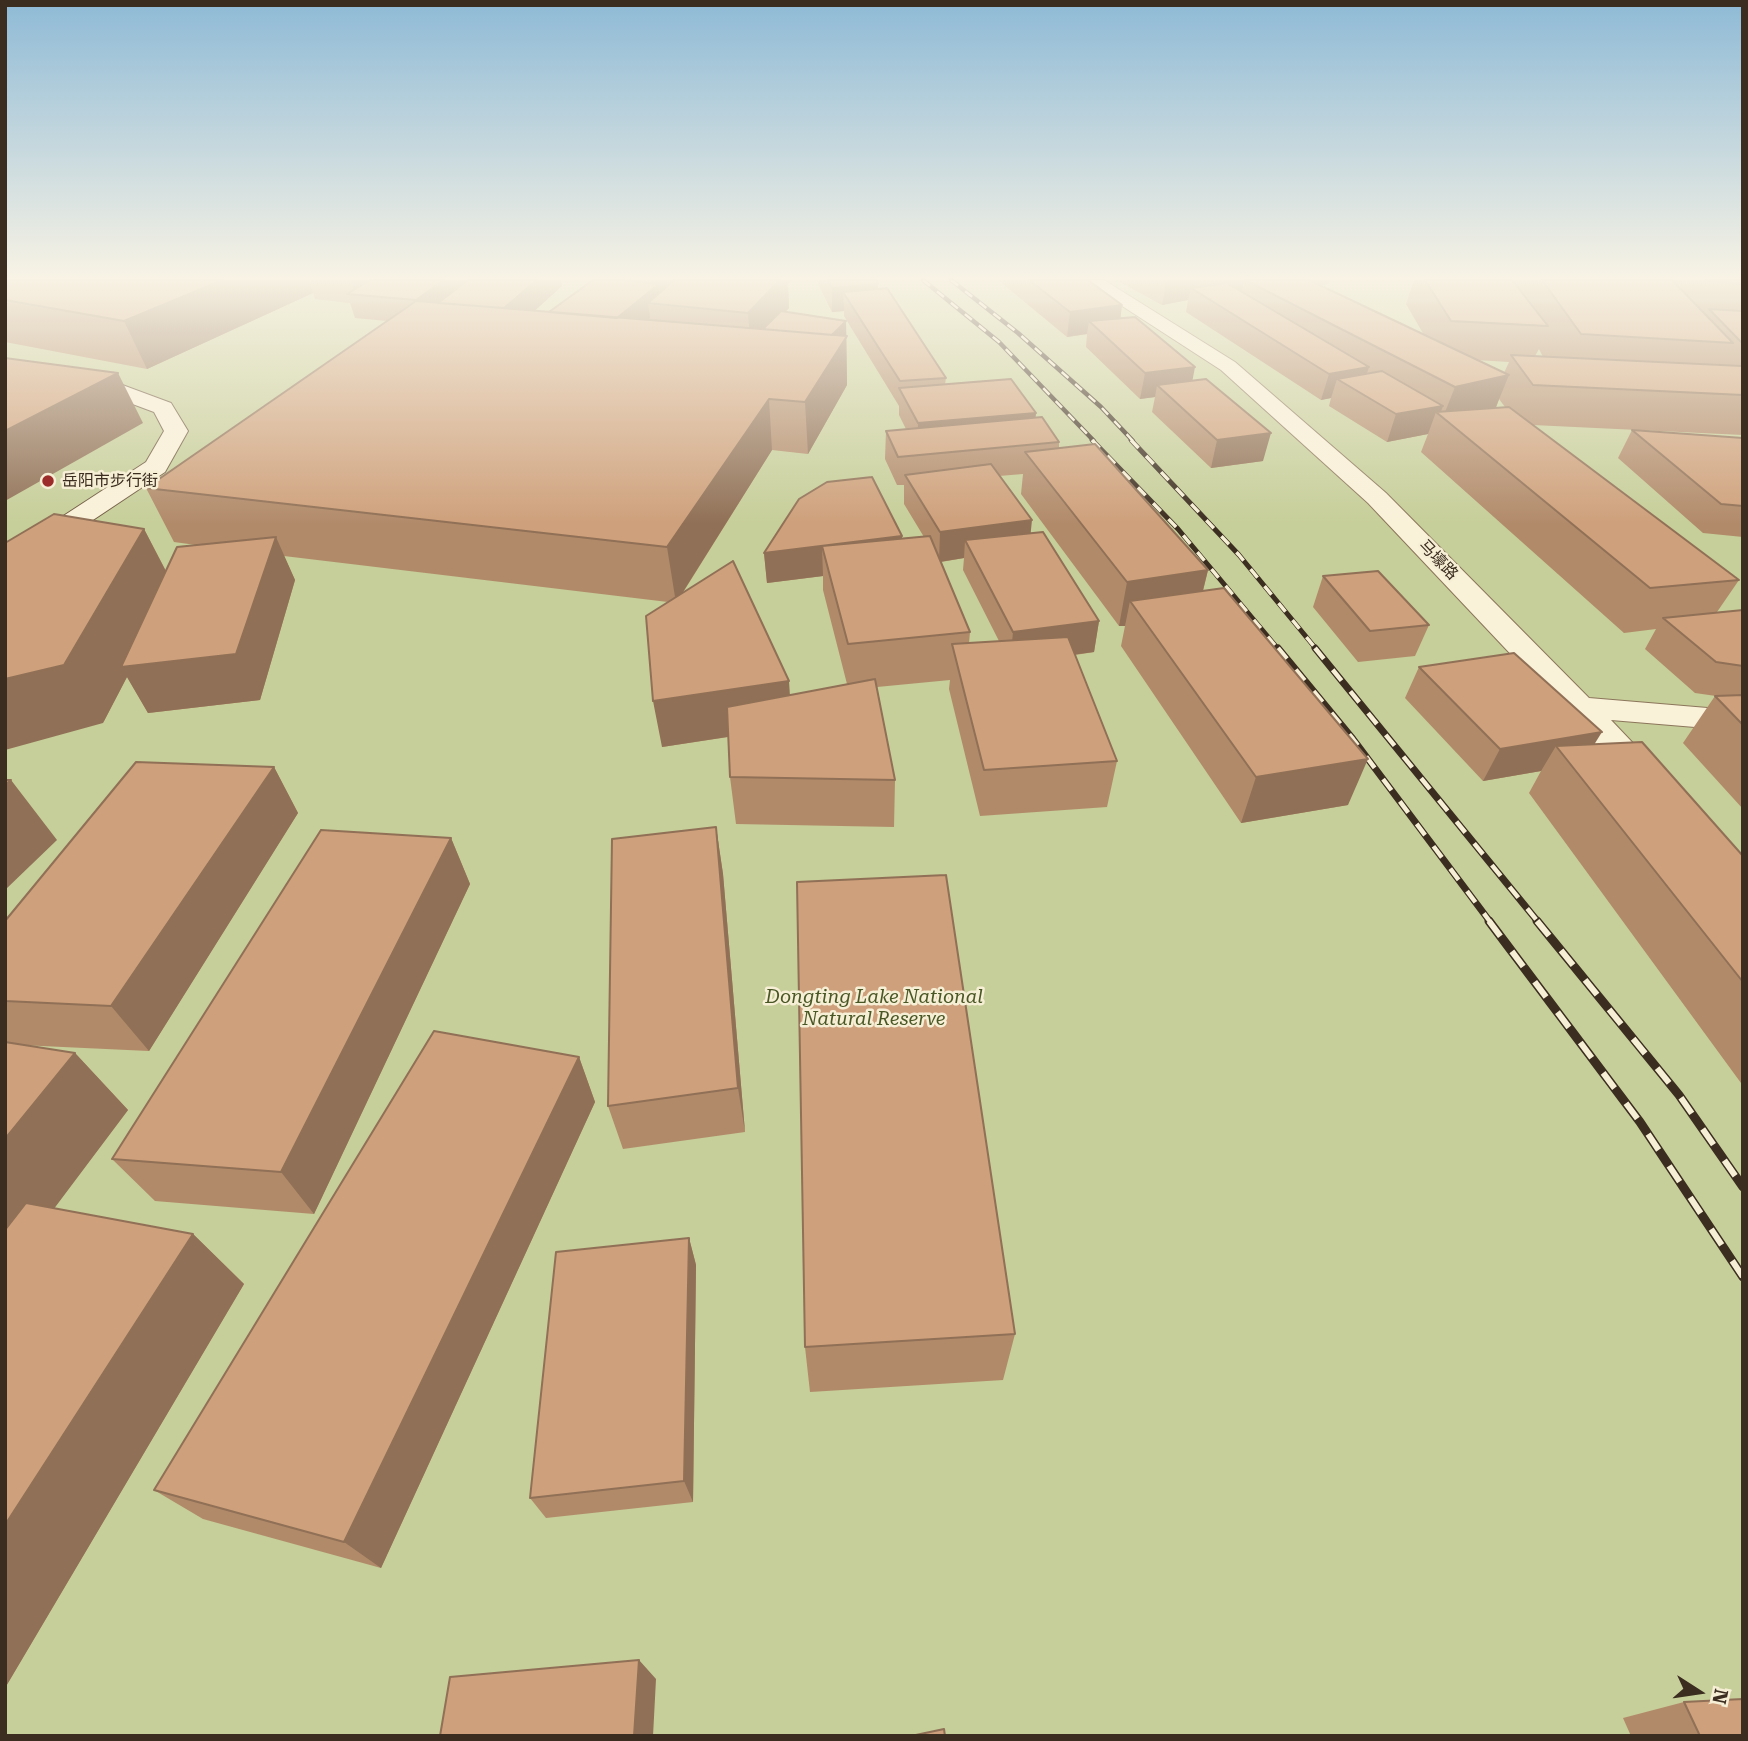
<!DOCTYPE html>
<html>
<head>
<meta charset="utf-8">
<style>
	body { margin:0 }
	#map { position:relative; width:1748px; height:1741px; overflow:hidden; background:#efe4c5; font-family:"Roboto Serif",serif }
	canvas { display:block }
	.frame { position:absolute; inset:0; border:7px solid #3b2d1f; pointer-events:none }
	.north { position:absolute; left:1664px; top:1657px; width:70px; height:70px; -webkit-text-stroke:5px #f6eed5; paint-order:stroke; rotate:102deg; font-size:19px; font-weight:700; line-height:28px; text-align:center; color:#3b2d1f }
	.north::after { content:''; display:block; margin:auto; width:24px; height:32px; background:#3b2d1f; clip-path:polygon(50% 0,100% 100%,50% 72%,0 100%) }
</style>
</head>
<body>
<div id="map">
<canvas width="1748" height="1741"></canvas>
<div class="frame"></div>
<div class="north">N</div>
</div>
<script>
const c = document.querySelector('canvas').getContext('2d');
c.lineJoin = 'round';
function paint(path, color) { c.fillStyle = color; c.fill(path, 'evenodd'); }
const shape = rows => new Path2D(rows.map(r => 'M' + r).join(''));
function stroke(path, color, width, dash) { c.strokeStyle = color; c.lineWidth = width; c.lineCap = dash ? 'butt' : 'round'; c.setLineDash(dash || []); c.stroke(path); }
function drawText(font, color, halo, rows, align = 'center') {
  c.font = font + ' "Roboto Serif","Noto Sans SC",serif'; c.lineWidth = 5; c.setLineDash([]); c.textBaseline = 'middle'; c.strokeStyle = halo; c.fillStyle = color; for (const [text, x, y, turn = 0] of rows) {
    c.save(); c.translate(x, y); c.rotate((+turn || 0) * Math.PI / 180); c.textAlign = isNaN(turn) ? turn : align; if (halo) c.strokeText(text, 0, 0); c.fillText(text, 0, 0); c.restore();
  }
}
const green = shape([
	[5,280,1743,280,1743,1736,5,1736]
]);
const minor = shape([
	[1082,280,1104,280,1235,362,1386,493,1589,698,1743,711,1743,731,1611,720,1669,781,1664,789,1651,793,1638,789,1368,503,1221,370,1082,280]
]);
const secondary = shape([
	[5,359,117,383,171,403,188,431,165,472,15,572,5,574,5,554,146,462,164,431,154,412,103,393,5,371,5,359]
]);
const railFar3 = shape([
	[923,280,999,342,1094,441],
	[951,280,1018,333,1101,407,1133,441]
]);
const railFar2 = shape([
	[1092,440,1178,529,1279,650],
	[1131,440,1239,555,1317,650]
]);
const railFar1 = shape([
	[1278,648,1353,739,1491,923],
	[1315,648,1539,923]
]);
const rail = shape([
	[1489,921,1640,1122,1743,1277],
	[1537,921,1679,1095,1743,1187]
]);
const wall = shape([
	[5,280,561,280,562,286,534,311,549,312,593,280,792,280,788,284,789,308,785,312,846,321,847,385,808,454,772,450,682,594,790,695,847,684,823,590,823,576,767,583,764,553,924,537,904,504,904,485,897,485,885,459,886,431,906,429,899,415,899,406,844,316,844,311,832,312,816,280,876,280,878,289,946,378,945,384,1036,413,1035,418,1059,442,1059,448,1208,570,1203,591,1348,805,1241,823,1121,646,1125,626,1119,626,1021,494,1023,474,999,476,1031,533,1099,621,1094,652,1075,655,1117,761,1107,807,980,816,949,689,950,680,877,687,895,780,894,827,736,824,730,777,728,737,662,747,668,602,284,556,295,580,260,700,148,713,127,677,103,723,144,529,166,571,196,545,174,542,146,488,387,321,355,318,350,303,315,299,313,293,147,369,5,342],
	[964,558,963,570,999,641,969,643,970,632,941,562],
	[998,280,1088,280,1122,305,1120,318,1192,381,1263,461,1211,468,1152,412,1155,397,1140,399,1086,347,1087,334,1067,337],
	[1116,280,1330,280,1329,284,1319,285,1424,335,1406,304,1414,280,1743,280,1743,435,1533,425,1739,580,1717,612,1743,610,1743,809,1683,743,1715,696,1716,696,1695,693,1645,649,1656,629,1624,633,1421,452,1428,434,1387,442,1329,406,1331,398,1321,400,1186,312,1188,300,1162,305],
	[1539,349,1543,357,1535,356],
	[1476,360,1509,362,1504,373],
	[1499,399,1505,407,1496,408],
	[1632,430,1743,438,1743,537,1703,533,1618,458],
	[1323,576,1429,625,1415,656,1358,662,1313,607],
	[1419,667,1594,744,1743,856,1743,1083,1741,1083,1529,793,1541,771,1483,781,1405,698],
	[274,767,298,813,149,1051,20,1045,75,1053,128,1110,54,1208,193,1234,244,1284,5,1688,5,921],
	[716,827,723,874,745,1132,623,1149,608,1106],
	[451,838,470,884,314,1214,155,1201,112,1159],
	[579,1057,595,1102,381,1568,203,1519,154,1490],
	[689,1238,696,1265,693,1502,546,1518,530,1498],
	[1015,1334,1003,1380,810,1392,805,1347],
	[1684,1702,1743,1736,1631,1736,1623,1718]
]);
const shadedWall = shape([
	[223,280,308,280,313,293,147,369,124,321],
	[351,280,400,280,356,295],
	[444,280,482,280,423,324,416,300],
	[537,280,561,280,562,286,509,334,503,309],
	[659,280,692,280,662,304],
	[770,280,792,280,788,284,789,308,751,350,748,313],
	[1167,280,1199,280,1197,292,1191,288,1188,300,1162,305],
	[1225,280,1244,280,1240,297,1220,300],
	[1291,280,1330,280,1329,284,1288,290],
	[659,284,661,304,648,303,650,318,619,345,615,320],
	[878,284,878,308,843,292,844,311,832,312,832,288],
	[1122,305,1119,330,1089,321,1087,334,1067,337,1070,312],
	[846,321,847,385,808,454,805,402,829,338],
	[1195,367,1190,393,1157,385,1155,397,1140,399,1145,373],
	[1369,367,1361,393,1337,379,1331,398,1321,400,1329,374],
	[118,373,143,423,5,501,5,431],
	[1509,375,1493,414,1443,417,1455,387],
	[769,399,772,450,676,603,667,547],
	[1443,406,1440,414,1436,412,1428,434,1387,442,1396,414],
	[1036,413,1033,440,917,451,918,423],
	[1271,433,1263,461,1211,468,1217,440],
	[1032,520,1029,549,965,540,964,558,939,562,940,532],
	[144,529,173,585,276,537,295,580,260,700,148,713,127,677,103,723,5,750,5,679],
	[902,536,902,566,822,546],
	[822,546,823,576,767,583,764,553],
	[1208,570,1197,614,1130,601,1125,626,1119,626,1127,582],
	[1099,621,1094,652,1010,663,1013,632],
	[789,681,792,727,662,747,653,701],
	[1602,732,1582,764,1556,746,1541,771,1483,781,1500,749],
	[1368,759,1348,805,1241,823,1256,777],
	[274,767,298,813,149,1051,111,1006],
	[11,780,57,840,5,890,5,785],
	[716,827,723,874,745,1132,738,1088],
	[451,838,470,884,314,1214,281,1172],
	[75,1053,128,1110,5,1274,5,1139],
	[579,1057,595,1102,381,1568,344,1542],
	[193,1234,244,1284,5,1688,5,1525],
	[689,1238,696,1265,693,1502,684,1481],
	[639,1660,656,1679,653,1736,634,1736]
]);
const building = shape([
	[5,280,223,280,124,321,5,300,5,280],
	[370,280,444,280,416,300,347,294,370,280],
	[468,280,537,280,504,308,438,303,468,280],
	[593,280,622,280,659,284,617,318,549,312,593,280],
	[674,280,780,280,748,313,648,303,674,280],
	[828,280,876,280,878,284,832,288,828,280],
	[1029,280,1088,280,1122,305,1070,312,1029,280],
	[1245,280,1309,280,1509,375,1455,387,1245,280],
	[1425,280,1512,280,1548,326,1451,321,1425,280],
	[1542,280,1672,280,1733,343,1581,334,1542,280],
	[1706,280,1743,280,1743,284,1706,280],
	[1227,283,1369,367,1329,374,1191,288,1227,283],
	[887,288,946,378,900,381,843,292,887,288],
	[416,301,847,336,805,402,769,399,667,547,146,488,416,301],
	[1709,309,1743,311,1743,344,1709,309],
	[781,311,846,321,832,335,763,329,781,311],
	[1135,317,1195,367,1145,373,1089,321,1135,317],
	[1511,355,1742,366,1743,367,1743,395,1533,385,1511,355],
	[5,358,118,373,5,431,5,358],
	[1382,371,1443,406,1396,414,1337,379,1382,371],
	[1011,379,1036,413,918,423,899,388,1011,379],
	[1206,379,1271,433,1217,440,1157,385,1206,379],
	[1509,407,1739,580,1650,588,1436,412,1509,407],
	[1042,417,1059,442,898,457,886,431,1042,417],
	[1632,430,1743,438,1743,506,1721,504,1632,430],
	[1095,444,1208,570,1127,582,1025,452,1095,444],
	[991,464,1032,520,940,532,905,475,991,464],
	[872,477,902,536,764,553,799,499,827,482,872,477],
	[54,514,144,529,64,665,5,679,5,543,54,514],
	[1043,532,1099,621,1013,632,965,540,1043,532],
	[930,536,970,632,848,644,822,546,930,536],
	[276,537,236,654,121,667,177,547,276,537],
	[733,561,789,681,653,701,646,616,733,561],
	[1378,571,1429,625,1370,631,1323,576,1378,571],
	[1224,588,1368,759,1256,777,1130,601,1224,588],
	[1743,610,1743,666,1716,662,1663,618,1743,610],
	[1068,637,1117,761,984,770,952,644,1068,637],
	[1514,653,1602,732,1500,749,1419,667,1514,653],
	[875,679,895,780,730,777,727,707,875,679],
	[1743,695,1743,725,1715,696,1743,695],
	[1642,742,1743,856,1743,982,1556,746,1642,742],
	[136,762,274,767,111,1006,5,1001,5,921,136,762],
	[5,780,11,780,5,785,5,780],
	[716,827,738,1088,608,1106,612,839,716,827],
	[321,830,451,838,281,1172,112,1159,321,830],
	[946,875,1015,1334,805,1347,797,882,946,875],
	[434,1031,579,1057,344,1542,154,1490,434,1031],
	[5,1042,75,1053,5,1139,5,1042],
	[26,1203,193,1234,5,1525,5,1230,26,1203],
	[689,1238,684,1481,530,1498,556,1252,689,1238],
	[639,1660,634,1736,440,1736,450,1677,639,1660],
	[1743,1699,1743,1736,1700,1736,1684,1702,1743,1699],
	[944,1729,945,1736,911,1736,944,1729]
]);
const markers = [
	[48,481,7,"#9b2c29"]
];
const farPoinames = [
	["岳阳市步行街",62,481]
];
const farStreetnames = [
	["马壕路",1438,560,46]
];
const parkNames = [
	["Dongting Lake National",874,997],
	["Natural Reserve",874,1019]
];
paint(green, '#c6ce99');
stroke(minor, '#8b765b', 2);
stroke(secondary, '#6d573e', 2);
paint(minor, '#faf1d9');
paint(secondary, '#faf1d9');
stroke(railFar3, '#3b2d1f', 4.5);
stroke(railFar2, '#3b2d1f', 5);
stroke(railFar1, '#3b2d1f', 7);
stroke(rail, '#3b2d1f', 9);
stroke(railFar3, '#f6eed5', 2.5, [9]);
stroke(railFar2, '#f6eed5', 3.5, [11]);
stroke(railFar1, '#f6eed5', 4.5, [14]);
stroke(rail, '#f6eed5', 6, [19]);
paint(wall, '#b18a6a');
paint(shadedWall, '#907056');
paint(building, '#cea07b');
stroke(building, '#907056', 2);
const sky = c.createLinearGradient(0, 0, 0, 524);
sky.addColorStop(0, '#8ebad6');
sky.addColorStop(0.53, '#f8f3e5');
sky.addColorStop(1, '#f8f3e500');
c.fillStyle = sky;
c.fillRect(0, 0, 1748, 524);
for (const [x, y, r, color] of markers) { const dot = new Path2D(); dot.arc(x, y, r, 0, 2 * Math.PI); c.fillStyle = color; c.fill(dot); stroke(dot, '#f6eed5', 2.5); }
drawText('16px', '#3b2d1f', '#f6eed5', farPoinames, 'left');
drawText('16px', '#3b2d1f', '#f6eed5', farStreetnames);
drawText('italic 19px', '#495725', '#f6eed5', parkNames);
</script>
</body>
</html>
